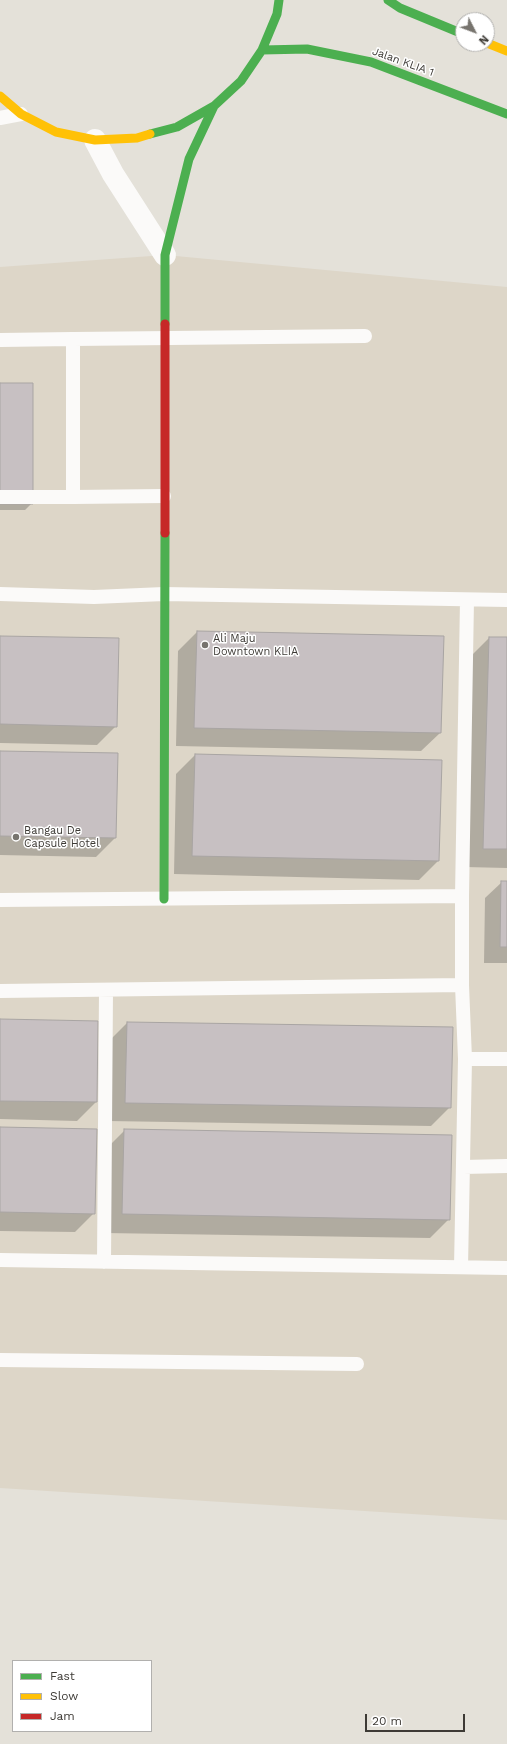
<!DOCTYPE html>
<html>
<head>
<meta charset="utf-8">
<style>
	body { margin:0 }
	#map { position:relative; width:507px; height:1744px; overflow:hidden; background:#e4e1d9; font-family:"Work Sans",sans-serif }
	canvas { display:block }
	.legend { position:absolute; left:12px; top:1660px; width:140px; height:72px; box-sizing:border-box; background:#fff; border:1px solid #b1b0ae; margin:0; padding:5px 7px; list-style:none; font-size:12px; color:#3d3a35 }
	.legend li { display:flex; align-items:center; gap:8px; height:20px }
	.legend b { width:20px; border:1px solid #b1b0ae }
	.north { position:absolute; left:455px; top:12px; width:40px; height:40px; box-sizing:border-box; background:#fff; border:1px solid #b1b0ae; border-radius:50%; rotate:132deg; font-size:11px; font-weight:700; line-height:16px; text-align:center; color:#3d3a35 }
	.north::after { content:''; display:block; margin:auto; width:14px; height:18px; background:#77746e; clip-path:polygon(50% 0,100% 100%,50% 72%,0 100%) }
	.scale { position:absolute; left:365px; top:1714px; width:100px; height:18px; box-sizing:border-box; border:2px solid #3d3a35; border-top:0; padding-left:5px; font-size:12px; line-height:14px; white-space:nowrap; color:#3d3a35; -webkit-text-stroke:3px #fff; paint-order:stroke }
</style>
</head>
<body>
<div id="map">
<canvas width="507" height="1744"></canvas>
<ul class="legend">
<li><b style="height:5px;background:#4caf50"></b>Fast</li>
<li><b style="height:5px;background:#ffc107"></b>Slow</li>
<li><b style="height:5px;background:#c62828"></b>Jam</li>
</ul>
<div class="north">N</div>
<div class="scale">20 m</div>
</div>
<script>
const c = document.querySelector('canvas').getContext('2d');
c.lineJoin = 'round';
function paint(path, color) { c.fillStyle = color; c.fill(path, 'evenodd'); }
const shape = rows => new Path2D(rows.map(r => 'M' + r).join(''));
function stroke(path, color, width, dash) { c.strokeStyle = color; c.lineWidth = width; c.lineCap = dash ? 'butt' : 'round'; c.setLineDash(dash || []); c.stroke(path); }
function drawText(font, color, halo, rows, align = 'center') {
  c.font = font + ' "Work Sans",sans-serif'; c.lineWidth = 3; c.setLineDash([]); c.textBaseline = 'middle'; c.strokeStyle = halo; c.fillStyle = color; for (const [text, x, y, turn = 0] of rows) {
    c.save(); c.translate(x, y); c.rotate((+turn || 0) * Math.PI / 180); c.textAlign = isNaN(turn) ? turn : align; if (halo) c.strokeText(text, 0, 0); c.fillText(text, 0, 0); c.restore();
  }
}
const built = shape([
	[165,255,507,287,507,1520,0,1488,0,267]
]);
const shadow = shape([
	[0,384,32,503,25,510,0,510],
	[197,632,440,733,421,751,176,746,178,651],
	[0,637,116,726,97,745,0,743],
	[489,638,507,638,507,868,465,867,470,657],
	[0,752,115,838,96,857,0,855],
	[195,755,438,861,419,880,174,874,176,774],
	[502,882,507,882,507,963,484,963,485,898],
	[0,1020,96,1102,77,1121,0,1119],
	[127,1023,450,1107,431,1126,107,1121,108,1042],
	[0,1128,94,1213,75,1232,0,1231],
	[125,1130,449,1219,430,1238,104,1233,106,1149]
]);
const building = shape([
	[0,383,33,383,33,504,0,504,0,383],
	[197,631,444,636,441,733,194,728,197,631],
	[0,636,119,638,117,727,0,724,0,636],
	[489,637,507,637,507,849,483,849,489,637],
	[0,751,118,753,116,838,0,836,0,751],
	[195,754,442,760,439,861,192,856,195,754],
	[501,881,507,881,507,947,500,947,501,881],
	[0,1019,98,1021,97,1102,0,1101,0,1019],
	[127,1022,453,1027,451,1108,125,1103,127,1022],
	[0,1127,97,1129,95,1214,0,1212,0,1127],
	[124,1129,452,1135,450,1220,122,1214,124,1129]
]);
const lane = shape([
	[0,118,21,114],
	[0,340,73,339],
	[164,496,73,497,73,339,365,336],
	[0,497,73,497],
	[0,594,94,597,164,594,507,600],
	[0,900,462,896],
	[0,991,462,985],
	[465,1059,507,1059],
	[463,1167,507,1166],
	[0,1260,507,1268],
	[104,1262,106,991],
	[461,1267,465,1059,462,985,462,896,467,600],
	[0,1360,357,1364]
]);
const street = shape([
	[95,140,113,174,165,255]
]);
const fast = shape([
	[388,0,400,8,463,34],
	[262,50,307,49,371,62,507,114],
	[150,134,177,127,214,106,241,81,262,50,277,14,279,0],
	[165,324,165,255,189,159,214,106],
	[164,899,165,533]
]);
const slow = shape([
	[487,43,507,51],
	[0,96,21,114,56,132,95,140,137,138,150,134]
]);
const jam = shape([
	[165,533,165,324]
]);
const markers = [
	[205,645,4,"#77746e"],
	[16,837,4,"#77746e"]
];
const streetNames = [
	["Jalan KLIA 1",403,62,20]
];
const poiNames = [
	["Ali Maju",213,639],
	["Downtown KLIA",213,652],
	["Bangau De",24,831],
	["Capsule Hotel",24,844]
];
paint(built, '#ddd6c8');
paint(shadow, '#0003');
paint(building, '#c7c0c2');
stroke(building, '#a9a5a3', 1);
stroke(lane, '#fbfaf9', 14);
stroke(street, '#fbfaf9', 22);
stroke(fast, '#4caf50', 9);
stroke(slow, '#ffc107', 9);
stroke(jam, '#c62828', 9);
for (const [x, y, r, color] of markers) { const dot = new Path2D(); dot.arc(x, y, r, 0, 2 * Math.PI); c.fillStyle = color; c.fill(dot); stroke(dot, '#fff', 1.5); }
drawText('11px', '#3d3a35', '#fff', streetNames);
drawText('11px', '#3d3a35', '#fff', poiNames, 'left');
</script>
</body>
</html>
